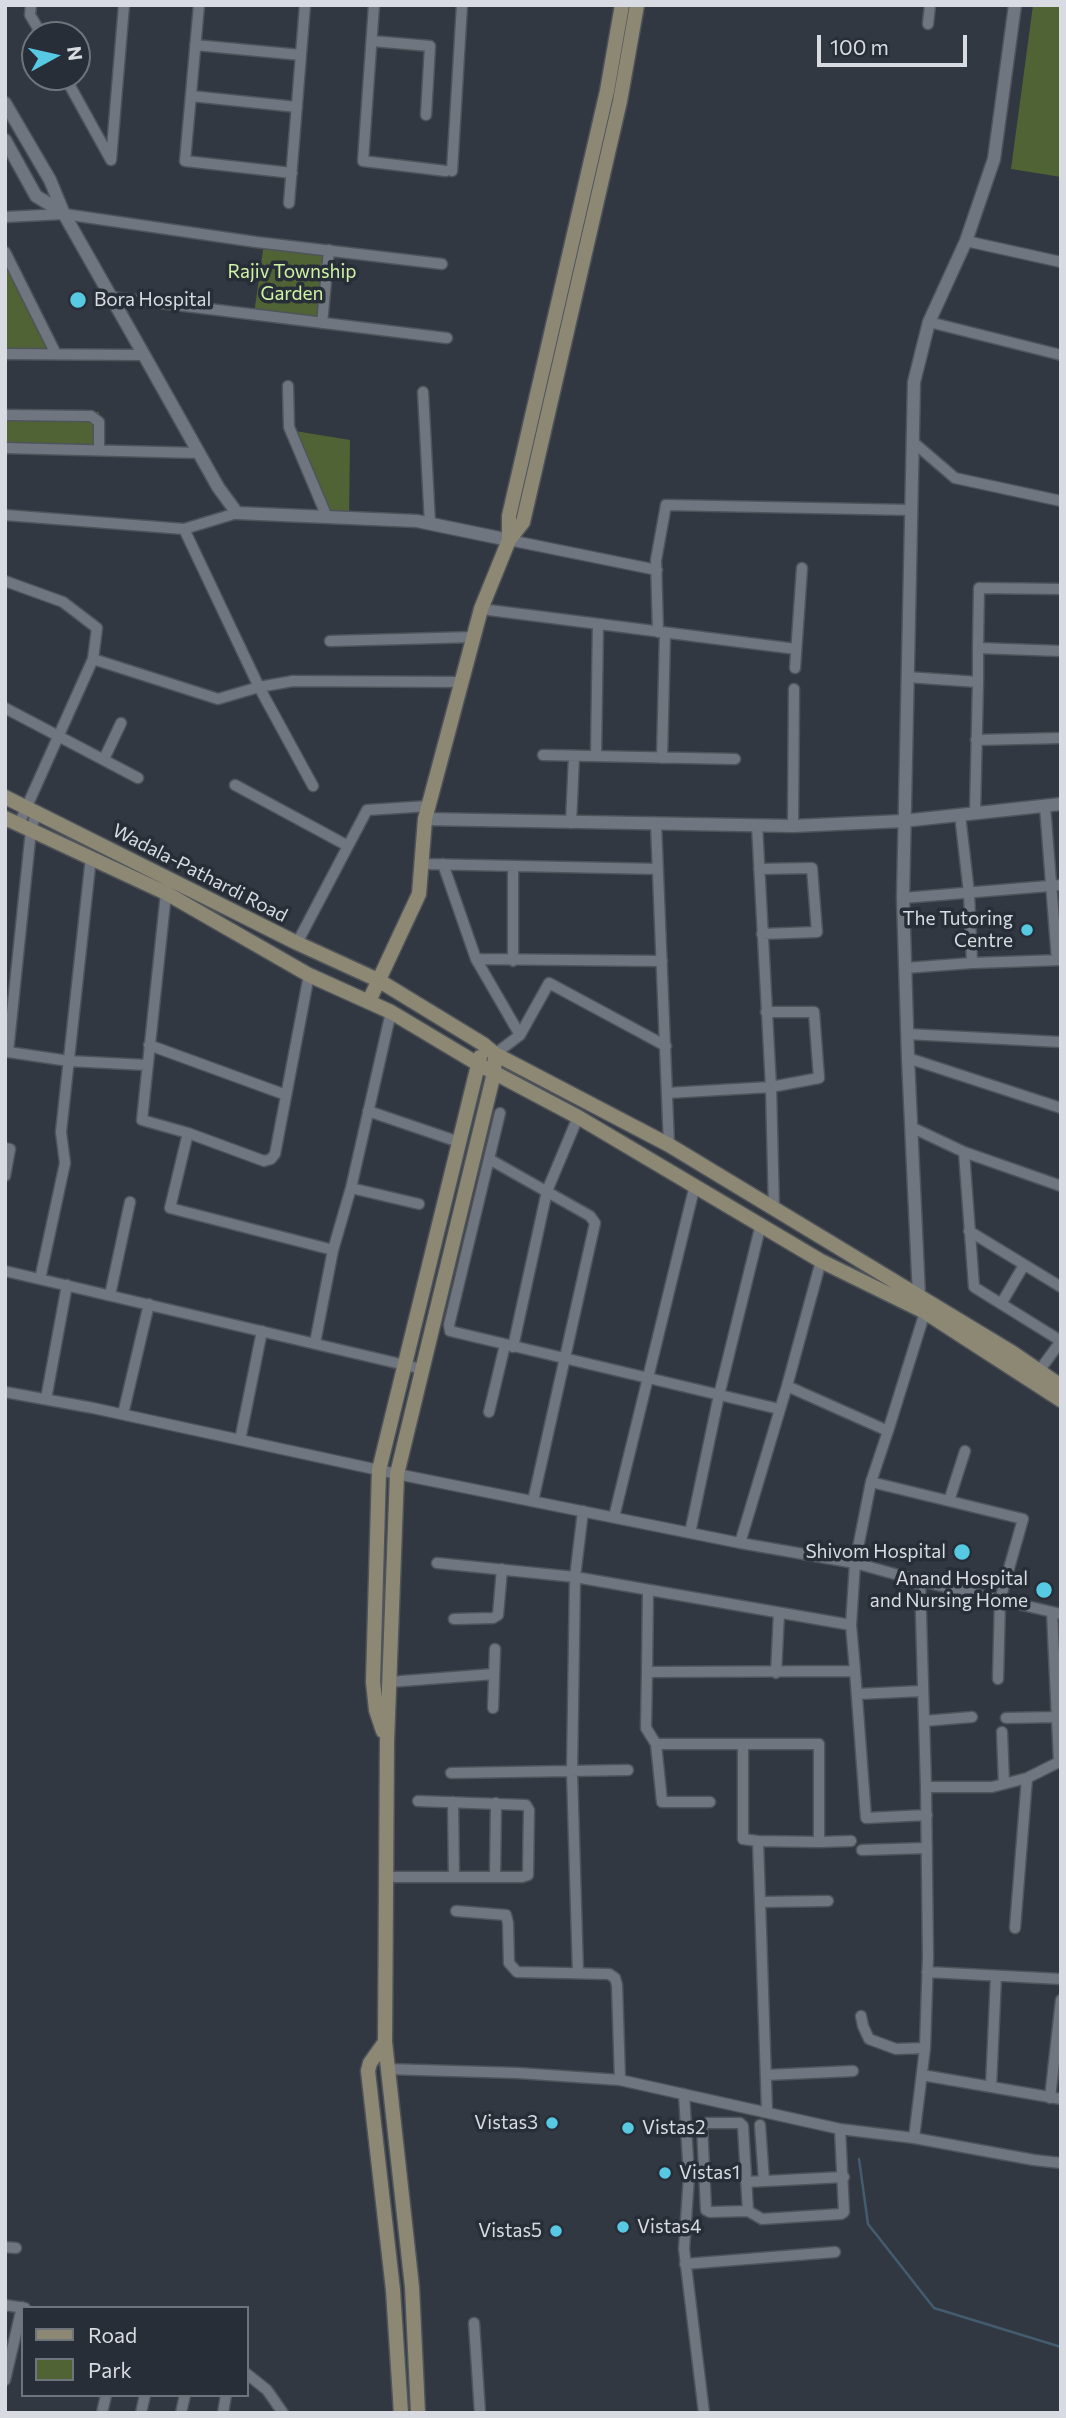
<!DOCTYPE html>
<html>
<head>
<meta charset="utf-8">
<style>
	body { margin:0 }
	#map { position:relative; width:1066px; height:2418px; overflow:hidden; background:#323841; font-family:Commissioner,sans-serif }
	canvas { display:block }
	.frame { position:absolute; inset:0; border:7px solid #d8dce2; pointer-events:none }
	.legend { position:absolute; left:21px; top:2306px; width:228px; height:91px; box-sizing:border-box; background:#282e37; border:2px solid #6e747b; margin:0; padding:9px 12px; list-style:none; font-size:21px; color:#d8dce2 }
	.legend li { display:flex; align-items:center; gap:14px; height:35px }
	.legend b { width:35px; border:2px solid #6e747b }
	.north { position:absolute; left:21px; top:21px; width:70px; height:70px; box-sizing:border-box; background:#282e37; border:2px solid #6e747b; border-radius:50%; rotate:82deg; font-size:19px; font-weight:700; line-height:28px; text-align:center; color:#d8dce2 }
	.north::after { content:''; display:block; margin:auto; width:24px; height:32px; background:#57c9e2; clip-path:polygon(50% 0,100% 100%,50% 72%,0 100%) }
	.scale { position:absolute; left:817px; top:35px; width:150px; height:32px; box-sizing:border-box; border:4px solid #d8dce2; border-top:0; padding-left:9px; font-size:21px; line-height:24px; white-space:nowrap; color:#d8dce2; -webkit-text-stroke:5px #282e37; paint-order:stroke }
</style>
</head>
<body>
<div id="map">
<canvas width="1066" height="2418"></canvas>
<div class="frame"></div>
<ul class="legend">
<li><b style="height:9px;background:#8d8874"></b>Road</li>
<li><b style="height:19px;background:#4f6335"></b>Park</li>
</ul>
<div class="north">N</div>
<div class="scale">100 m</div>
</div>
<script>
const c = document.querySelector('canvas').getContext('2d');
c.lineJoin = 'round';
function paint(path, color) { c.fillStyle = color; c.fill(path, 'evenodd'); }
const shape = rows => new Path2D(rows.map(r => 'M' + r).join(''));
function stroke(path, color, width, dash) { c.strokeStyle = color; c.lineWidth = width; c.lineCap = dash ? 'butt' : 'round'; c.setLineDash(dash || []); c.stroke(path); }
function drawText(font, color, halo, rows, align = 'center') {
  c.font = font + ' Commissioner,sans-serif'; c.lineWidth = 7; c.setLineDash([]); c.textBaseline = 'middle'; c.strokeStyle = halo; c.fillStyle = color; for (const [text, x, y, turn = 0] of rows) {
    c.save(); c.translate(x, y); c.rotate((+turn || 0) * Math.PI / 180); c.textAlign = isNaN(turn) ? turn : align; if (halo) c.strokeText(text, 0, 0); c.fillText(text, 0, 0); c.restore();
  }
}
const green = shape([
	[1033,5,1061,5,1061,177,1011,169],
	[264,243,329,250,322,323,254,314],
	[5,252,56,354,5,354],
	[5,412,99,412,100,445,5,442],
	[289,430,350,440,349,518,327,517]
]);
const stream = shape([
	[859,2159,868,2224,934,2308,1061,2347]
]);
const minor = shape([
	[31,5,30,15,42,35],
	[199,5,185,161,292,173],
	[374,5,363,161,446,171],
	[928,24,930,5],
	[372,41,430,46,426,115],
	[195,45,301,55],
	[65,77,111,160,124,5],
	[191,96,297,107],
	[452,171,462,5],
	[289,203,305,5],
	[5,217,64,214,256,242,442,264],
	[966,241,1061,262],
	[5,252,56,354],
	[111,297,447,338],
	[929,322,1061,355],
	[322,323,329,250],
	[5,354,144,355],
	[288,386,289,427,327,517],
	[423,392,430,524],
	[5,415,91,416,99,422,99,450],
	[913,442,955,478,1061,501],
	[5,448,199,453],
	[5,515,184,529,237,513],
	[184,529,259,687,313,786],
	[509,540,657,570],
	[5,581,63,602,97,628,93,659,19,824],
	[481,609,796,649],
	[658,632,656,560,666,505,911,510],
	[330,641,474,637],
	[978,648,979,588,1061,589],
	[93,659,218,699,259,687,293,681,462,682],
	[795,668,802,568],
	[907,677,978,682,978,648,1061,651],
	[5,708,138,778],
	[976,740,1061,738],
	[543,755,735,759],
	[596,756,598,624],
	[662,758,665,633],
	[104,759,121,723],
	[235,785,348,846],
	[1045,806,1057,960],
	[975,813,978,682],
	[960,815,969,893,972,963],
	[571,823,574,756],
	[656,824,669,1145],
	[757,825,771,1087,774,1210],
	[793,826,794,689],
	[423,864,658,869],
	[443,864,476,959,520,1035,495,1054],
	[759,869,812,868,817,932,762,934],
	[166,893,142,1120,188,1133,170,1208,333,1250],
	[903,898,1061,885],
	[297,943,367,810,429,806],
	[476,959,662,961],
	[513,961,513,866],
	[905,968,972,963,1061,960],
	[907,1034,1061,1042],
	[520,1035,549,983,666,1046],
	[149,1045,286,1095],
	[5,1052,8,1052,31,830,37,811],
	[8,1052,69,1061,146,1065],
	[908,1058,1061,1108],
	[667,1093,771,1087,819,1078,814,1012,766,1012],
	[368,1111,459,1142],
	[500,1113,449,1325,450,1331,779,1409],
	[911,1127,964,1152,1061,1186],
	[188,1133,264,1161,271,1159,275,1154,309,975],
	[5,1148,10,1149,5,1176],
	[964,1152,974,1287,1061,1341],
	[489,1159,590,1216,595,1223,533,1501],
	[351,1188,419,1204],
	[969,1231,1061,1287],
	[5,1271,422,1369],
	[40,1279,65,1163,61,1132,91,857],
	[110,1295,130,1202],
	[1001,1304,1024,1265],
	[315,1343,333,1250,351,1188,391,1012],
	[513,1347,547,1191,578,1117],
	[1039,1371,1061,1341],
	[787,1386,821,1261],
	[5,1392,93,1408,397,1474,740,1543,855,1563,851,1625,575,1577,583,1511],
	[46,1399,67,1285],
	[489,1412,505,1345],
	[123,1414,149,1304],
	[888,1431,925,1312],
	[240,1440,262,1331],
	[871,1482,855,1563,920,1581,1061,1614],
	[949,1501,965,1451],
	[614,1517,695,1185],
	[690,1533,719,1395,761,1224],
	[740,1543,787,1386,888,1431,871,1482,1023,1519,1000,1600,998,1679],
	[437,1563,575,1577,572,1772,578,1973],
	[920,1581,926,1787,992,1787,1027,1778,1061,1761],
	[648,1591,647,1672,855,1671,851,1625],
	[1052,1612,1059,1762],
	[454,1619,493,1618,498,1615,502,1569],
	[855,1671,866,1818,927,1815],
	[647,1672,646,1728,656,1744,819,1744,819,1842,758,1841,767,2111],
	[776,1673,779,1613],
	[389,1682,494,1674],
	[858,1694,922,1691],
	[493,1708,495,1649],
	[1006,1718,1057,1717],
	[924,1721,972,1717],
	[1002,1732,1004,1784],
	[656,1744,662,1802,710,1802],
	[743,1745,743,1839,758,1841],
	[451,1773,628,1770],
	[453,1802,454,1877],
	[819,1842,851,1841],
	[862,1850,927,1848],
	[386,1877,522,1877,528,1875,529,1810,526,1805,418,1801],
	[495,1877,496,1803],
	[760,1902,828,1901],
	[456,1911,506,1915,508,1923,509,1963,517,1972,609,1974,615,1978,617,1985,620,2080],
	[1015,1928,1027,1778],
	[927,1972,1061,1979],
	[861,2016,863,2026,869,2039,896,2049,925,2048],
	[387,2069,518,2073,620,2080,840,2129,914,2138,1034,2160,1061,2163],
	[766,2075,853,2071],
	[922,2075,1061,2099],
	[991,2087,996,1976],
	[684,2094,689,2176,684,2249,704,2413],
	[1050,2098,1061,2000],
	[760,2125,764,2181],
	[914,2138,925,2048,928,1957,926,1787],
	[746,2182,844,2177],
	[748,2211,743,2126,740,2123,707,2123,702,2125,706,2210,710,2212,748,2211,762,2219,841,2214,844,2212,840,2129],
	[5,2247,16,2248],
	[685,2264,835,2252],
	[5,2305,25,2308],
	[474,2323,480,2413],
	[247,2374,267,2390,283,2413],
	[5,2380,22,2307],
	[102,2413,106,2395],
	[141,2413,145,2395],
	[181,2413,185,2395],
	[223,2413,226,2395]
]);
const tertiary = shape([
	[5,103,50,180,64,214,144,355,218,487,237,513,417,521,509,540],
	[5,140,36,196,64,213],
	[425,819,793,826,903,821,1061,804],
	[916,1304,919,1296,908,1058,903,898,914,382,929,322,966,241,994,159,1015,5]
]);
const secondary = shape([
	[509,540,509,516,607,91,622,5],
	[5,797,297,943,378,980,483,1044,495,1054,669,1145,1013,1353,1061,1386],
	[5,818,166,893,309,975,391,1012,478,1064,578,1117,821,1261,925,1312,1061,1400],
	[369,1001,419,894,425,819,481,609,509,540,523,522,620,101,637,5],
	[383,1731,376,1710,373,1682,379,1470,480,1057],
	[385,2042,370,2063,368,2071,393,2290,401,2413],
	[418,2413,412,2287,385,2042,387,1742,397,1474,494,1073,495,1054]
]);
const markers = [
	[78,300,9,"#57c9e2"],
	[1027,930,7,"#57c9e2"],
	[962,1552,9,"#57c9e2"],
	[1044,1590,9,"#57c9e2"],
	[552,2123,7,"#57c9e2"],
	[628,2128,7,"#57c9e2"],
	[665,2173,7,"#57c9e2"],
	[623,2227,7,"#57c9e2"],
	[556,2231,7,"#57c9e2"]
];
const parkNames = [
	["Rajiv Township",292,272],
	["Garden",292,294]
];
const poiNames = [
	["Bora Hospital",94,300,"left"],
	["The Tutoring",1013,919],
	["Centre",1013,941],
	["Shivom Hospital",946,1552],
	["Anand Hospital",1028,1579],
	["and Nursing Home",1028,1601],
	["Vistas3",538,2123],
	["Vistas2",642,2128,"left"],
	["Vistas1",679,2173,"left"],
	["Vistas4",637,2227,"left"],
	["Vistas5",542,2231]
];
const streetNames = [
	["Wadala-Pathardi Road",200,873,27]
];
paint(green, '#4f6335');
stroke(stream, '#445c70', 2.5);
stroke(minor, '#4f545b', 13);
stroke(tertiary, '#4f545b', 15);
stroke(secondary, '#4f545b', 17);
stroke(minor, '#6f7680', 10);
stroke(tertiary, '#6f7680', 12);
stroke(secondary, '#8d8874', 14);
for (const [x, y, r, color] of markers) { const dot = new Path2D(); dot.arc(x, y, r, 0, 2 * Math.PI); c.fillStyle = color; c.fill(dot); stroke(dot, '#282e37', 2.5); }
drawText('19px', '#d0f3a5', '#282e37', parkNames);
drawText('19px', '#d8dce2', '#282e37', poiNames, 'right');
drawText('19px', '#d8dce2', '#282e37', streetNames);
</script>
</body>
</html>
